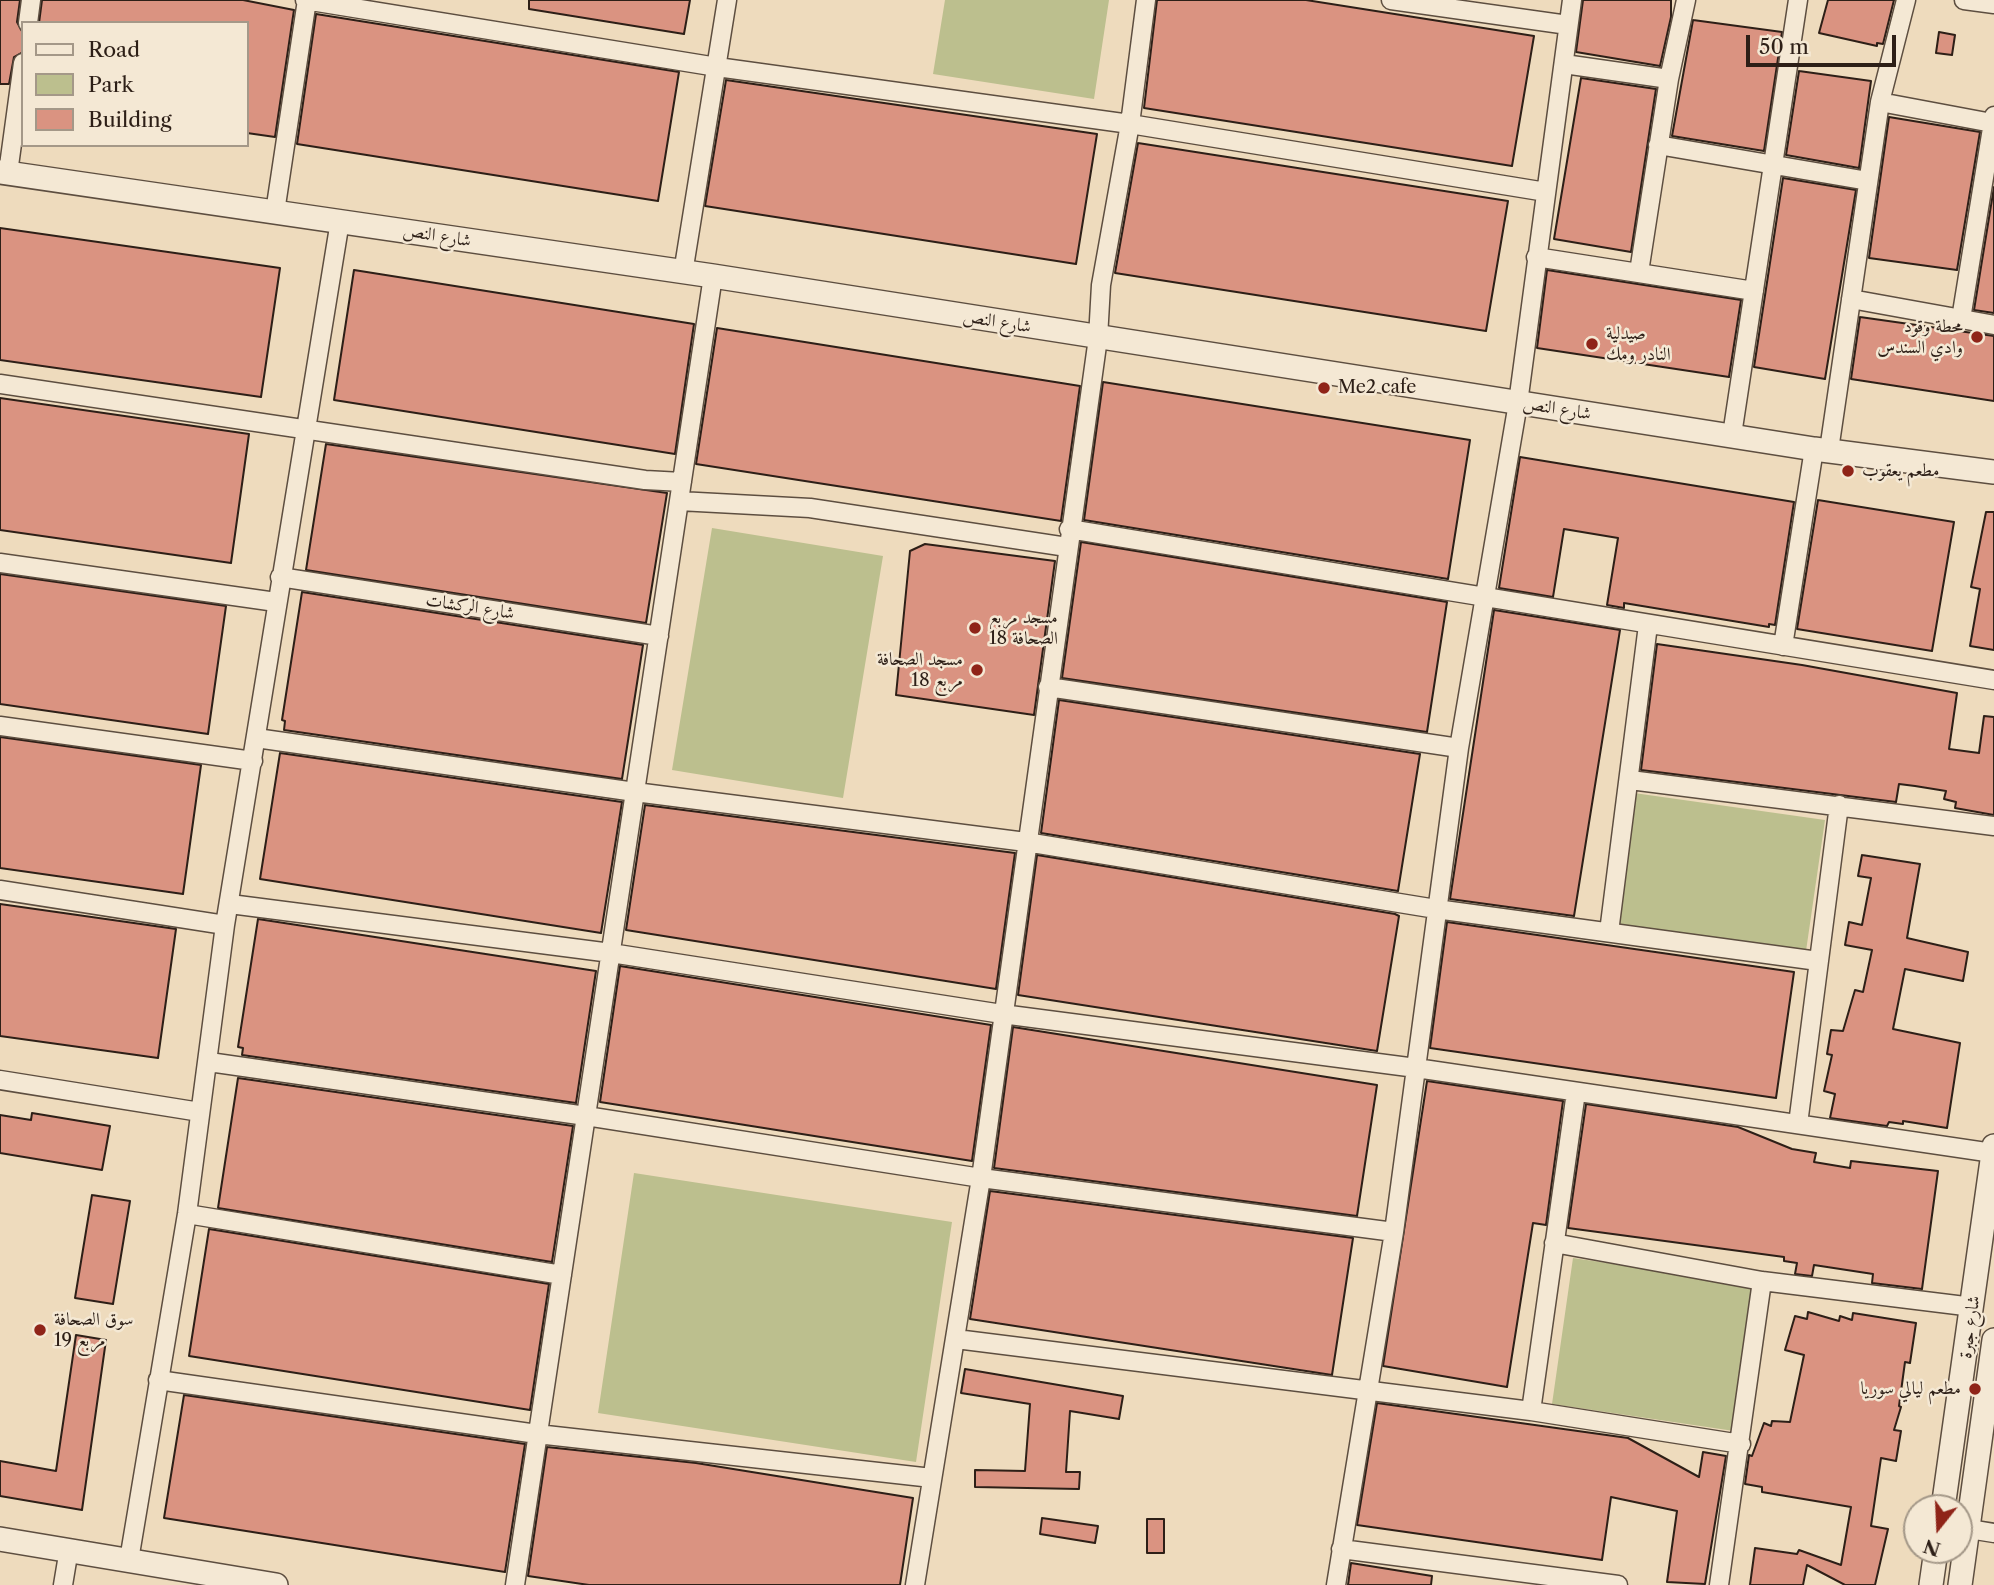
<!DOCTYPE html>
<html>
<head>
<meta charset="utf-8">
<style>
	body { margin:0 }
	#map { position:relative; width:1994px; height:1585px; overflow:hidden; background:#eedbbd; font-family:"Libre Caslon Text",serif }
	canvas { display:block }
	.legend { position:absolute; left:21px; top:21px; width:228px; height:126px; box-sizing:border-box; background:#f4e8d4; border:2px solid #a49888; margin:0; padding:9px 12px; list-style:none; font-size:21px; color:#2d1f17 }
	.legend li { display:flex; align-items:center; gap:14px; height:35px }
	.legend b { width:35px; border:2px solid #a49888 }
	.north { position:absolute; left:1903px; top:1494px; width:70px; height:70px; box-sizing:border-box; background:#f4e8d4; border:2px solid #a49888; border-radius:50%; rotate:198deg; font-size:19px; font-weight:700; line-height:28px; text-align:center; color:#2d1f17 }
	.north::after { content:''; display:block; margin:auto; width:24px; height:32px; background:#8f2418; clip-path:polygon(50% 0,100% 100%,50% 72%,0 100%) }
	.scale { position:absolute; left:1746px; top:35px; width:150px; height:32px; box-sizing:border-box; border:4px solid #2d1f17; border-top:0; padding-left:9px; font-size:21px; line-height:24px; white-space:nowrap; color:#2d1f17; -webkit-text-stroke:5px #f4e8d4; paint-order:stroke }
</style>
</head>
<body>
<div id="map">
<canvas width="1994" height="1585"></canvas>
<ul class="legend">
<li><b style="height:9px;background:#f4e8d4"></b>Road</li>
<li><b style="height:19px;background:#bcbf8e"></b>Park</li>
<li><b style="height:19px;background:#da9381"></b>Building</li>
</ul>
<div class="north">N</div>
<div class="scale">50 m</div>
</div>
<script>
const c = document.querySelector('canvas').getContext('2d');
c.lineJoin = 'round';
function paint(path, color) { c.fillStyle = color; c.fill(path, 'evenodd'); }
const shape = rows => new Path2D(rows.map(r => 'M' + r).join(''));
function stroke(path, color, width, dash) { c.strokeStyle = color; c.lineWidth = width; c.lineCap = dash ? 'butt' : 'round'; c.setLineDash(dash || []); c.stroke(path); }
function drawText(font, color, halo, rows, align = 'center') {
  c.font = font + ' "Libre Caslon Text",Amiri,serif'; c.lineWidth = 5; c.setLineDash([]); c.textBaseline = 'middle'; c.strokeStyle = halo; c.fillStyle = color; for (const [text, x, y, turn = 0] of rows) {
    c.save(); c.translate(x, y); c.rotate((+turn || 0) * Math.PI / 180); c.textAlign = isNaN(turn) ? turn : align; if (halo) c.strokeText(text, 0, 0); c.fillText(text, 0, 0); c.restore();
  }
}
const green = shape([
	[945,0,1109,0,1094,99,933,74],
	[712,528,883,556,843,798,672,770],
	[1634,793,1825,820,1806,951,1615,924],
	[634,1173,952,1222,916,1462,598,1413],
	[1573,1258,1756,1285,1734,1431,1552,1404]
]);
const building = shape([
	[0,0,20,0,17,22,23,33,23,52,14,57,9,84,0,84,0,0],
	[42,0,243,0,294,10,275,137,247,133,247,23,39,23,42,0],
	[529,0,690,0,684,34,529,9,529,0],
	[1157,0,1306,0,1534,36,1512,166,1144,108,1157,0],
	[1583,0,1671,0,1671,17,1660,66,1576,52,1583,0],
	[1828,0,1894,0,1883,44,1877,43,1877,46,1819,33,1828,0],
	[316,14,679,72,658,201,297,144,316,14],
	[1693,20,1782,32,1764,151,1672,136,1693,20],
	[1939,32,1955,35,1952,55,1936,53,1939,32],
	[1799,71,1871,81,1859,168,1786,155,1799,71],
	[1581,78,1656,89,1631,252,1554,239,1581,78],
	[726,80,1097,134,1076,264,705,206,726,80],
	[1889,117,1980,132,1957,270,1869,258,1889,117],
	[1138,143,1508,201,1486,331,1115,273,1138,143],
	[1783,178,1856,190,1825,379,1754,367,1783,178],
	[1994,187,1994,313,1974,310,1994,187],
	[0,228,280,268,261,397,0,360,0,228],
	[354,270,694,324,675,454,334,400,354,270],
	[1547,270,1741,300,1729,377,1537,348,1547,270],
	[1860,317,1994,336,1994,401,1851,379,1860,317],
	[717,328,1080,386,1061,521,696,464,717,328],
	[1103,382,1470,440,1448,579,1084,520,1103,382],
	[0,398,249,434,231,563,0,530,0,398],
	[326,444,667,493,646,623,306,570,326,444],
	[1520,457,1794,502,1775,625,1769,624,1769,627,1624,603,1624,608,1607,605,1618,538,1564,529,1553,597,1499,588,1520,457],
	[1818,500,1954,522,1932,651,1797,629,1818,500],
	[1986,512,1994,512,1994,650,1970,646,1980,589,1971,587,1986,512],
	[1081,542,1447,602,1427,732,1062,678,1081,542],
	[925,544,1055,561,1034,715,896,695,910,551,925,544],
	[0,574,226,606,208,734,0,704,0,574],
	[302,592,643,645,622,779,284,730,285,721,282,720,302,592],
	[1494,610,1620,630,1574,916,1450,899,1494,610],
	[1657,644,1802,665,1957,693,1949,749,1979,753,1984,716,1994,717,1994,815,1955,808,1956,802,1944,799,1946,791,1915,786,1899,784,1896,802,1641,770,1657,644],
	[1059,700,1420,754,1398,891,1041,833,1059,700],
	[0,737,201,765,183,894,0,868,0,737],
	[280,753,622,802,601,933,260,879,280,753],
	[645,805,1015,853,996,989,626,930,645,805],
	[1037,855,1395,914,1399,916,1377,1051,1018,995,1037,855],
	[1862,855,1920,864,1907,938,1968,952,1963,981,1905,969,1893,1029,1960,1043,1947,1128,1903,1121,1903,1124,1889,1122,1887,1126,1830,1118,1835,1094,1824,1091,1832,1055,1827,1054,1831,1030,1843,1031,1855,990,1863,992,1872,950,1845,945,1849,922,1862,925,1871,878,1858,876,1862,855],
	[0,904,176,929,158,1058,0,1036,0,904],
	[258,919,596,971,576,1103,242,1055,243,1048,238,1047,258,919],
	[1447,922,1794,972,1776,1098,1430,1048,1447,922],
	[620,966,991,1025,972,1161,600,1102,620,966],
	[1013,1027,1377,1085,1357,1216,994,1168,1013,1027],
	[238,1078,573,1126,552,1262,218,1208,238,1078],
	[1427,1081,1563,1101,1546,1225,1533,1223,1507,1387,1383,1366,1427,1081],
	[1586,1104,1738,1127,1792,1149,1816,1153,1814,1162,1850,1168,1851,1161,1938,1171,1922,1289,1872,1283,1873,1274,1814,1265,1812,1276,1795,1274,1797,1263,1784,1261,1784,1257,1568,1228,1586,1104],
	[32,1113,110,1126,102,1170,0,1153,0,1115,31,1120,32,1113],
	[990,1191,1353,1238,1332,1375,970,1319,990,1191],
	[92,1195,130,1201,113,1304,75,1298,92,1195],
	[209,1229,549,1284,530,1410,189,1356,209,1229],
	[1808,1312,1839,1321,1840,1316,1852,1320,1853,1313,1916,1323,1910,1363,1905,1362,1899,1406,1901,1407,1894,1430,1901,1431,1896,1461,1881,1458,1871,1526,1888,1529,1875,1585,1845,1585,1807,1565,1803,1585,1750,1585,1755,1548,1797,1554,1799,1550,1841,1565,1851,1507,1762,1492,1762,1487,1745,1484,1749,1455,1752,1456,1764,1423,1771,1426,1772,1421,1790,1422,1804,1355,1785,1350,1795,1316,1807,1319,1808,1312],
	[76,1335,106,1340,82,1510,0,1496,0,1461,56,1471,76,1335],
	[965,1369,1123,1396,1119,1419,1070,1411,1066,1472,1080,1472,1079,1489,975,1487,975,1470,1025,1471,1030,1404,961,1393,965,1369],
	[184,1395,525,1444,505,1572,164,1518,184,1395],
	[1377,1403,1628,1438,1699,1477,1703,1452,1726,1456,1705,1584,1667,1582,1677,1511,1611,1497,1602,1560,1357,1525,1377,1403],
	[547,1447,696,1463,913,1498,900,1585,589,1585,528,1576,547,1447],
	[1042,1518,1098,1526,1095,1543,1040,1534,1042,1518],
	[1147,1519,1164,1519,1164,1553,1147,1553,1147,1519],
	[1351,1563,1432,1576,1431,1585,1348,1585,1351,1563]
]);
const minor = shape([
	[305,0,717,67,1130,124,1546,192],
	[1391,0,1568,25],
	[1964,0,1994,4],
	[28,23,31,0],
	[1564,64,1669,79],
	[1880,102,1992,123],
	[1658,145,1868,181],
	[8,173,23,63],
	[275,212,307,0],
	[1536,257,1754,291],
	[1639,272,1669,79,1686,0],
	[683,273,727,0],
	[1851,299,1994,325],
	[1961,319,1994,116],
	[0,384,645,480,682,482],
	[1732,435,1798,0],
	[1829,450,1880,102,1906,0],
	[679,501,810,508,1067,547],
	[1069,529,1994,680],
	[0,563,276,602],
	[280,577,659,636],
	[1783,646,1814,449],
	[1048,687,1459,748],
	[0,726,253,761],
	[256,738,635,792,1026,842,1436,909,1818,961],
	[1630,780,1994,826],
	[0,890,225,925],
	[230,904,611,953,1002,1014,1416,1068,1993,1153],
	[1609,932,1648,625],
	[209,1062,586,1116,981,1178,1394,1232],
	[0,1080,200,1112],
	[1798,1124,1839,805],
	[187,1214,562,1275],
	[1554,1243,1762,1281,1973,1307],
	[956,1339,1531,1411,1741,1444],
	[158,1380,537,1434,932,1478],
	[1531,1411,1576,1092],
	[1969,1529,1994,1533],
	[1341,1549,1618,1585],
	[129,1560,187,1214,225,925,340,221],
	[63,1585,69,1549],
	[515,1585,713,276],
	[915,1585,981,1178,1098,338,1101,285,1130,124,1146,0],
	[1336,1585,1394,1232,1459,748,1518,403,1572,0],
	[1719,1585,1762,1281]
]);
const tertiary = shape([
	[0,172,713,276,1814,449,1994,472],
	[1943,1508,1994,1146],
	[0,1539,276,1585],
	[1931,1585,1936,1550],
	[1960,1585,1994,1340]
]);
const markers = [
	[1977,337,7,"#8f2418"],
	[1592,344,7,"#8f2418"],
	[1324,388,7,"#8f2418"],
	[1848,471,7,"#8f2418"],
	[975,628,7,"#8f2418"],
	[977,670,7,"#8f2418"],
	[40,1330,7,"#8f2418"],
	[1975,1389,7,"#8f2418"]
];
const streetNames = [
	["شارع النص",437,236,9],
	["شارع النص",997,322,9],
	["شارع النص",1557,409,9],
	["شارع الركشات",470,607,9],
	["شارع جبرة",1970,1327,-82]
];
const poiNames = [
	["محطة وقود",1963,327,"right"],
	["وادي السندس",1963,348,"right"],
	["صيدلية",1606,334],
	["النادر ومك",1606,355],
	["Me2 cafe",1338,388],
	["مطعم يعقوب",1862,471],
	["مسجد مربع",989,618],
	["18 الصحافة",989,639],
	["مسجد الصحافة",963,660,"right"],
	["مربع 18",963,681,"right"],
	["سوق الصحافة",54,1320],
	["مربع 19",54,1341],
	["مطعم ليالي سوريا",1961,1389,"right"]
];
paint(green, '#bcbf8e');
paint(building, '#da9381');
stroke(building, '#2d1f17', 2);
stroke(minor, '#5d4e40', 21);
stroke(tertiary, '#5d4e40', 26);
stroke(minor, '#f4e8d4', 18);
stroke(tertiary, '#f4e8d4', 23);
for (const [x, y, r, color] of markers) { const dot = new Path2D(); dot.arc(x, y, r, 0, 2 * Math.PI); c.fillStyle = color; c.fill(dot); stroke(dot, '#f4e8d4', 2.5); }
drawText('18px', '#2d1f17', '#f4e8d4', streetNames);
drawText('18px', '#2d1f17', '#f4e8d4', poiNames, 'left');
</script>
</body>
</html>
